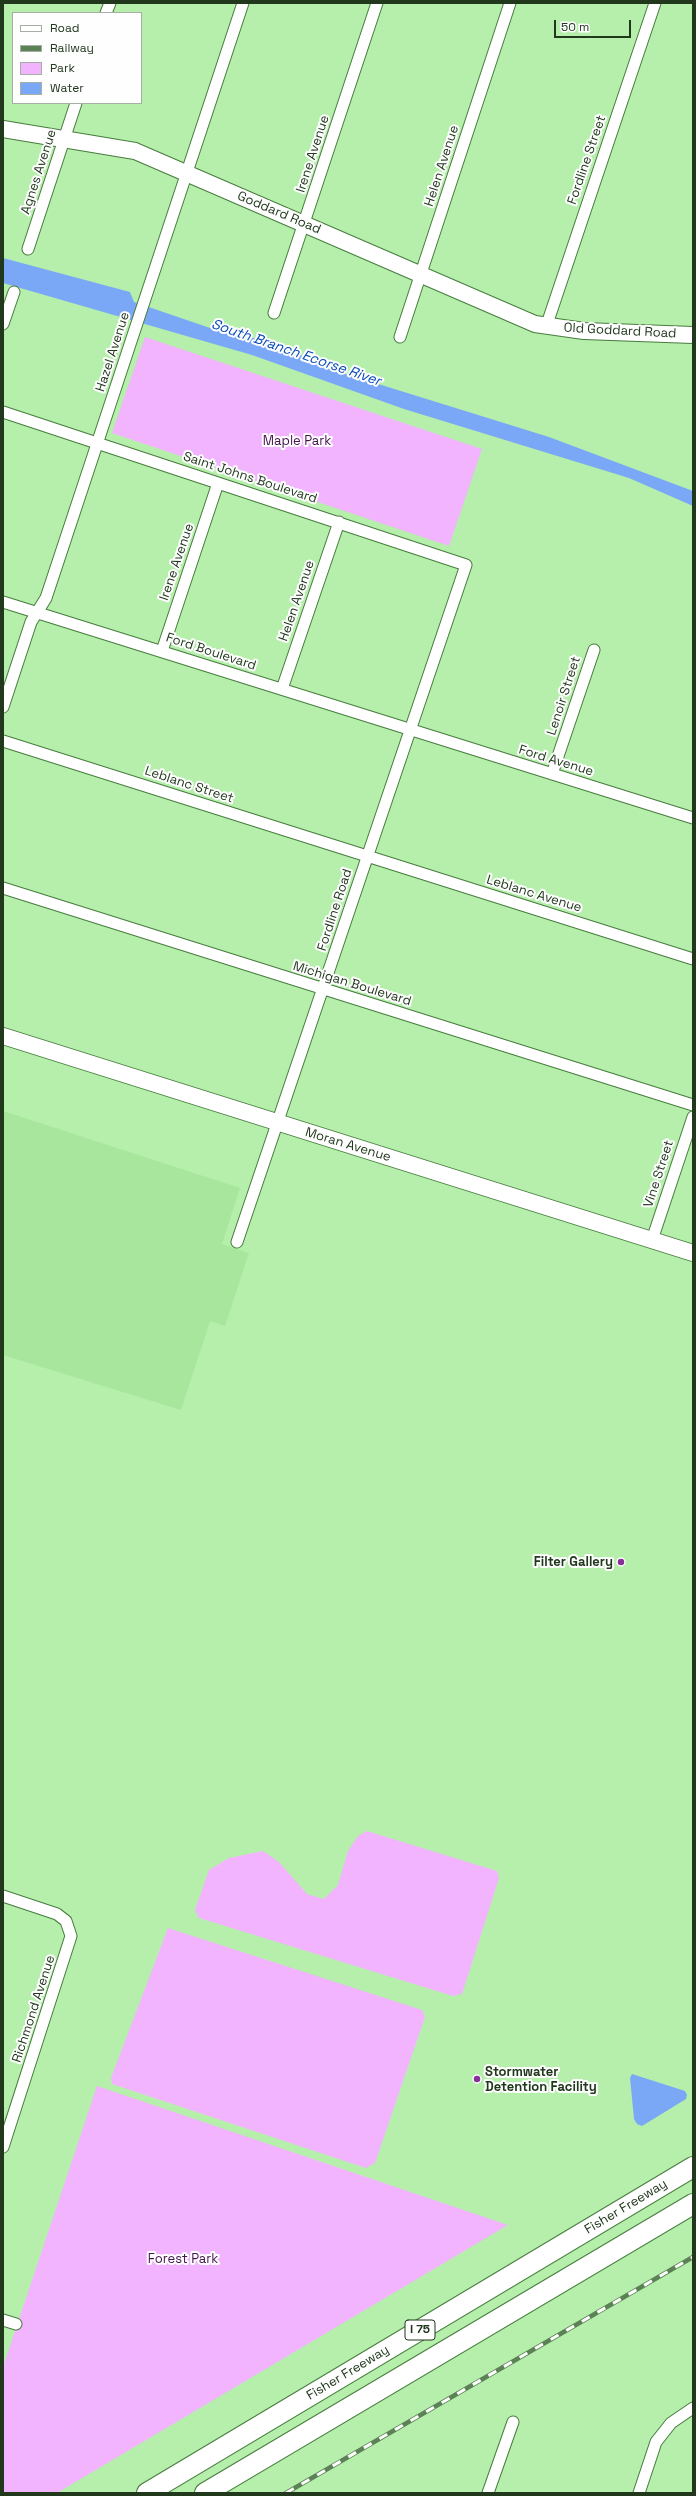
<!DOCTYPE html>
<html>
<head>
<meta charset="utf-8">
<style>
	body { margin:0 }
	#map { position:relative; width:696px; height:2496px; overflow:hidden; background:#b5efab; font-family:"Space Grotesk",sans-serif }
	canvas { display:block }
	.frame { position:absolute; inset:0; border:4px solid #21381d; pointer-events:none }
	.legend { position:absolute; left:12px; top:12px; width:130px; height:92px; box-sizing:border-box; background:#fefefe; border:1px solid #a6afa4; margin:0; padding:5px 7px; list-style:none; font-size:12px; color:#21381d }
	.legend li { display:flex; align-items:center; gap:8px; height:20px }
	.legend b { width:20px; border:1px solid #a6afa4 }
	.scale { position:absolute; left:554px; top:20px; width:77px; height:18px; box-sizing:border-box; border:2px solid #21381d; border-top:0; padding-left:5px; font-size:12px; line-height:14px; white-space:nowrap; color:#21381d; -webkit-text-stroke:3px #fefefe; paint-order:stroke }
</style>
</head>
<body>
<div id="map">
<canvas width="696" height="2496"></canvas>
<div class="frame"></div>
<ul class="legend">
<li><b style="height:5px;background:#fff"></b>Road</li>
<li><b style="height:5px;background:#5c8156"></b>Railway</li>
<li><b style="height:11px;background:#f3b4ff"></b>Park</li>
<li><b style="height:11px;background:#7ba8f6"></b>Water</li>
</ul>
<div class="scale">50 m</div>
</div>
<script>
const c = document.querySelector('canvas').getContext('2d');
c.lineJoin = 'round';
function paint(path, color) { c.fillStyle = color; c.fill(path, 'evenodd'); }
const shape = rows => new Path2D(rows.map(r => 'M' + r).join(''));
function stroke(path, color, width, dash) { c.strokeStyle = color; c.lineWidth = width; c.lineCap = dash ? 'butt' : 'round'; c.setLineDash(dash || []); c.stroke(path); }
function drawText(font, color, halo, rows, align = 'center') {
  c.font = font + ' "Space Grotesk",sans-serif'; c.lineWidth = 4; c.setLineDash([]); c.textBaseline = 'middle'; c.strokeStyle = halo; c.fillStyle = color; for (const [text, x, y, turn = 0] of rows) {
    c.save(); c.translate(x, y); c.rotate((+turn || 0) * Math.PI / 180); c.textAlign = isNaN(turn) ? turn : align; if (halo) c.strokeText(text, 0, 0); c.fillText(text, 0, 0); c.restore();
  }
}
const built = shape([
	[3,1111,240,1188,222,1244,249,1253,225,1326,210,1321,181,1410,3,1355]
]);
const green = shape([
	[145,337,482,449,449,546,112,433],
	[367,1831,497,1871,499,1878,462,1994,453,1996,199,1918,195,1910,209,1870,229,1858,263,1851,279,1862,307,1894,324,1899,338,1885,348,1851,358,1836],
	[168,1928,422,2010,425,2017,375,2163,366,2168,112,2084,111,2078],
	[97,2086,508,2225,57,2493,3,2493,3,2367]
]);
const water = shape([
	[3,258,130,292,134,302,216,330,273,342,330,369,549,437,693,491,693,506,629,478,404,409,252,355,3,283],
	[632,2074,685,2091,687,2095,686,2099,642,2126,637,2124,634,2119,630,2078]
]);
const street = shape([
	[106,13,110,3],
	[28,249,76,103],
	[274,313,377,3],
	[3,324,14,292],
	[546,327,655,3],
	[400,337,510,3],
	[3,412,466,565,237,1242],
	[3,602,693,818],
	[162,651,218,483],
	[282,689,339,522],
	[3,707,31,622,46,598,243,3],
	[3,741,693,959],
	[552,774,594,650],
	[3,888,693,1105],
	[652,1240,693,1117],
	[3,1896,57,1914,66,1921,71,1936,3,2147],
	[3,2320,16,2324],
	[488,2493,513,2422],
	[639,2493,656,2442,671,2423,693,2408]
]);
const secondary = shape([
	[3,129,135,151,535,324,584,331,693,335],
	[3,1036,693,1253]
]);
const highway = shape([
	[147,2493,693,2167],
	[205,2493,693,2204]
]);
const rail = shape([
	[286,2493,693,2257]
]);
const markers = [
	[621,1562,4,"#882e99"],
	[477,2079,4,"#882e99"]
];
const shields = [
	[420,2330,30]
];
const shieldNames = [
	["I 75",420,2330]
];
const streetNames = [
	["Irene Avenue",313,154,-72],
	["Fordline Street",587,160,-71],
	["Helen Avenue",442,166,-72],
	["Agnes Avenue",39,172,-72],
	["Goddard Road",279,213,23],
	["Old Goddard Road",620,331,3],
	["Hazel Avenue",113,352,-72],
	["Saint Johns Boulevard",250,478,18],
	["Irene Avenue",177,562,-71],
	["Helen Avenue",297,601,-71],
	["Ford Boulevard",211,652,18],
	["Lenoir Street",564,696,-72],
	["Ford Avenue",556,761,17],
	["Leblanc Street",189,785,18],
	["Leblanc Avenue",534,894,17],
	["Fordline Road",335,910,-72],
	["Michigan Boulevard",352,984,17],
	["Moran Avenue",348,1145,17],
	["Vine Street",659,1174,-72],
	["Richmond Avenue",34,2009,-72],
	["Fisher Freeway",626,2207,-31],
	["Fisher Freeway",348,2373,-31]
];
const parkNames = [
	["Maple Park",297,441],
	["Forest Park",183,2259]
];
const poiNames = [
	["Filter Gallery",613,1562],
	["Stormwater",485,2072,"left"],
	["Detention Facility",485,2087,"left"]
];
const waterNames = [
	["South Branch Ecorse River",296,353,19]
];
paint(built, '#a7e69c');
paint(green, '#f3b4ff');
paint(water, '#7ba8f6');
stroke(street, '#477c3e', 13);
stroke(secondary, '#477c3e', 18);
stroke(highway, '#477c3e', 22);
stroke(street, '#fff', 11);
stroke(secondary, '#fff', 16);
stroke(highway, '#fff', 20);
stroke(rail, '#5c8156', 4.5);
stroke(rail, '#fefefe', 3, [9]);
for (const [x, y, r, color] of markers) { const dot = new Path2D(); dot.arc(x, y, r, 0, 2 * Math.PI); c.fillStyle = color; c.fill(dot); stroke(dot, '#fefefe', 1.5); }
for (const [x, y, w] of shields) { const box = new Path2D(); box.roundRect(x - w / 2, y - 10, w, 20, 3); c.fillStyle = '#fefefe'; c.fill(box); stroke(box, '#21381d', 1); }
drawText('bold 12px', '#21381d', null, shieldNames);
drawText('13px', '#21381d', '#fefefe', streetNames);
drawText('13px', '#45144f', '#fefefe', parkNames);
drawText('bold 13px', '#21381d', '#fefefe', poiNames, 'right');
drawText('italic 14px', '#074bb9', '#fefefe', waterNames);
</script>
</body>
</html>
